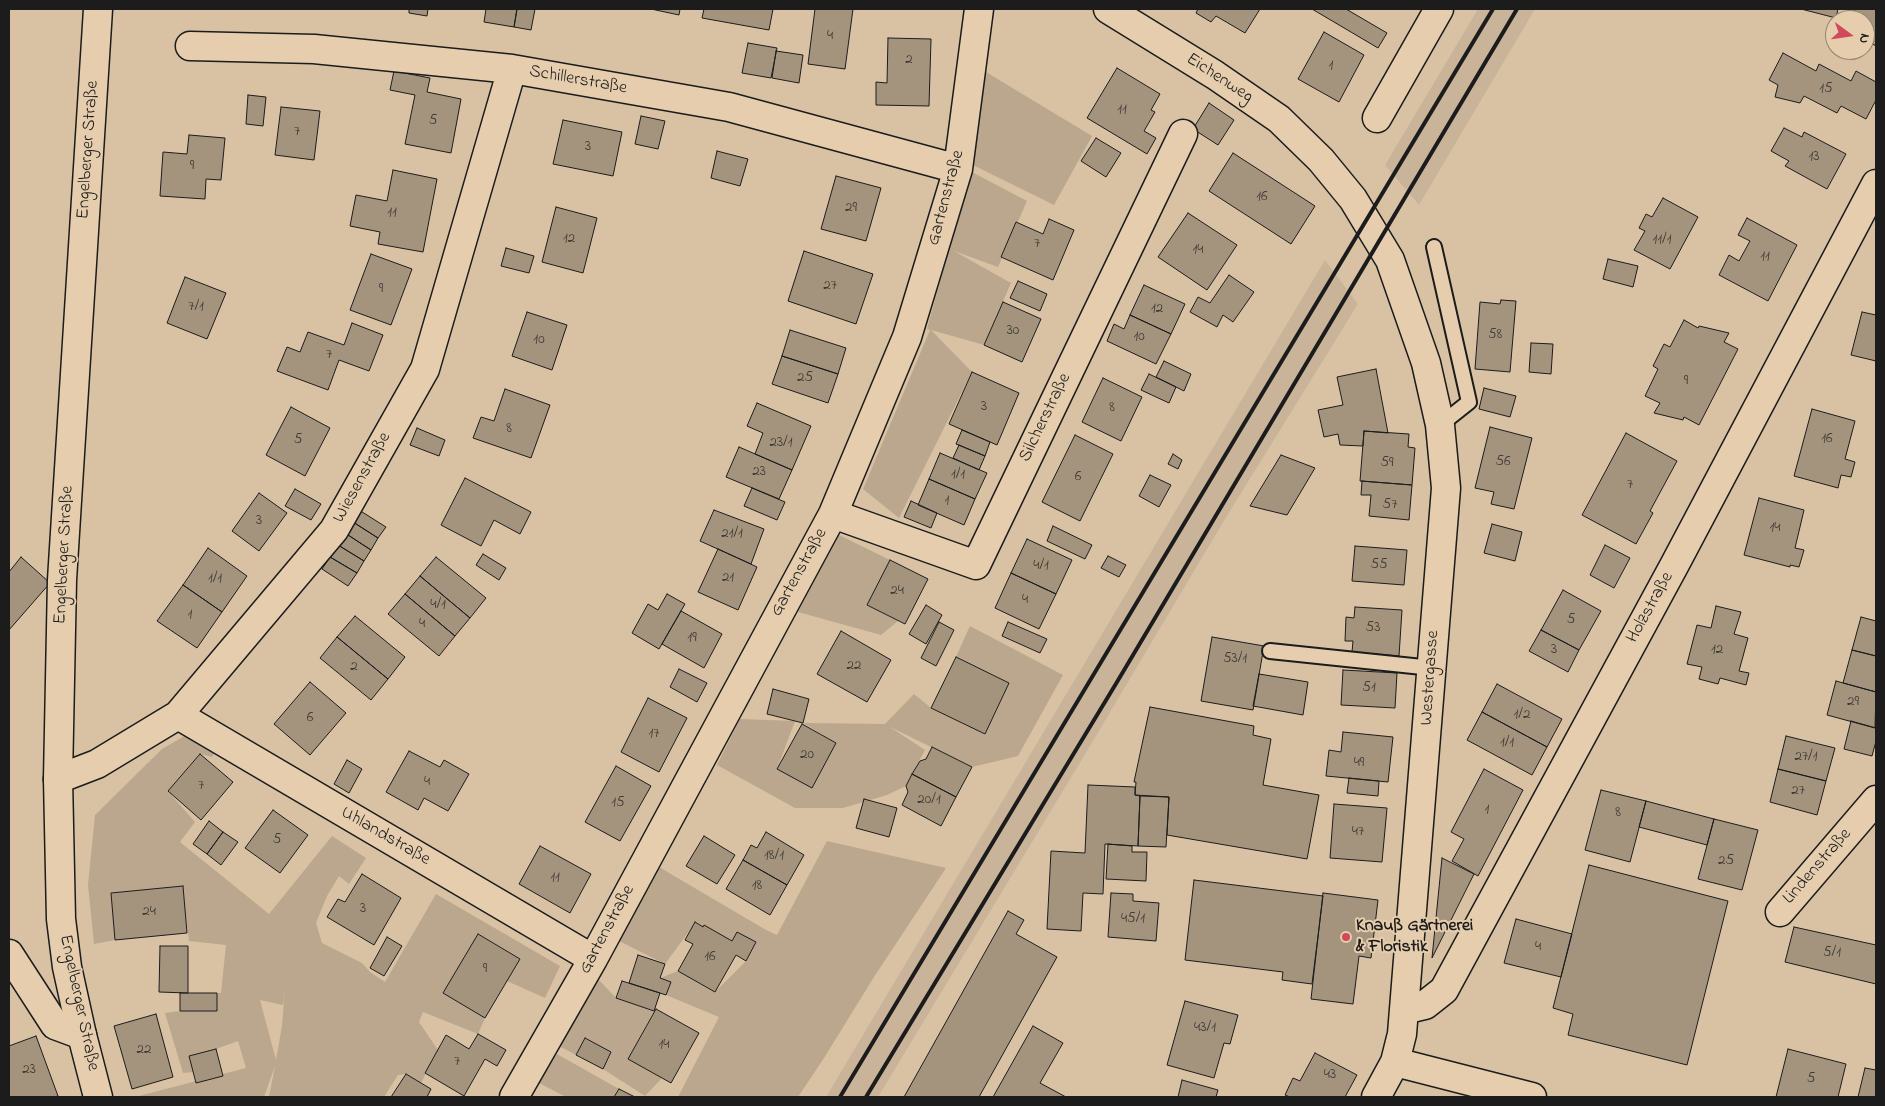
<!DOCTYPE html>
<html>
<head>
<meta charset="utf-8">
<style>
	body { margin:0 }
	#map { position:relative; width:1885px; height:1106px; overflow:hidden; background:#d9c2a4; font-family:"Indie Flower",sans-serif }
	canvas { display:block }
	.frame { position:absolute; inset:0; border:10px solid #1c1c1c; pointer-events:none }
	.north { position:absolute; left:1825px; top:10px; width:50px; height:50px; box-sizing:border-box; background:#e5cdad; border:1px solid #958673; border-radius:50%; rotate:104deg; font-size:14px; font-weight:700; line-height:20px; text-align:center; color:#1c1c1c }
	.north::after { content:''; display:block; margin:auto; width:18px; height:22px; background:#d1495b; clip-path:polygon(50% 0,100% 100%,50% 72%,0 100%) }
</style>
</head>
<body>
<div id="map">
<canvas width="1885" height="1106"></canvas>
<div class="frame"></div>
<div class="north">N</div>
</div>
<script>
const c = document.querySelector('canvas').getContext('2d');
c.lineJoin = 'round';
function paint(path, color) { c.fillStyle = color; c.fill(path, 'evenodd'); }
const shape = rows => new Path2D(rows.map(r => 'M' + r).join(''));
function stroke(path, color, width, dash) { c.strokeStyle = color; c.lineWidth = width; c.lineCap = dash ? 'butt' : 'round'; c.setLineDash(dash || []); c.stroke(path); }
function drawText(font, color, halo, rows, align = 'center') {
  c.font = font + ' "Indie Flower",sans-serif'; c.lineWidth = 4; c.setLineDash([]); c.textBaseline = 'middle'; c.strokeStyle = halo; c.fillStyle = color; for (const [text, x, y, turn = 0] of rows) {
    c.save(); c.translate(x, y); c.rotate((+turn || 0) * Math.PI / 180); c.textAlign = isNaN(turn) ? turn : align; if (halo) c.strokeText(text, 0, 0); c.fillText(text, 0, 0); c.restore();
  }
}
const built = shape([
	[1478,9,1535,9,1419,205,1385,165],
	[1325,260,1358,304,1225,519,1081,761,878,1097,826,1097]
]);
const green = shape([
	[981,69,1092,136,1054,205,973,165],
	[970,171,1027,201,998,267,954,251,1011,283,984,345,931,330,972,372,899,518,863,489,930,330,927,329],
	[839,535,890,560,867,605,898,621,881,635,798,612],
	[970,626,1063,675,1018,756,972,767,890,727,925,750,906,786,887,795,843,808,795,808,717,765,740,719,795,721,777,769,812,788,836,743,803,723,885,724,914,694,931,708,985,734,1009,683,956,657],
	[188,734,219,744,212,757,200,754,168,791,195,822,180,842,269,914,332,836,366,858,349,884,339,876,327,896,316,923,322,943,362,963,370,972,385,982,436,894,560,966,545,998,507,981,520,959,478,934,444,993,485,1018,478,1034,423,1012,419,1022,438,1050,421,1083,406,1074,398,1075,384,1097,269,1097,275,1066,264,1097,135,1097,246,1068,238,1041,216,1049,193,1072,183,1073,165,1013,180,1011,217,1011,217,993,221,993,226,945,189,941,182,886,111,893,115,940,94,944,88,885,95,815,162,749],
	[285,987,282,1026,276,1060,260,1000,283,1005],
	[827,841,946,868,874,977,824,1058,798,1097,678,1097,719,1017,666,995,671,982,660,978,678,971,715,992,746,961,756,942,737,932,732,941,695,923,665,964,615,939,659,867,766,930,777,935],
	[599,980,616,998,654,1011,628,1059,662,1078,645,1096,603,1069,611,1052,585,1038,576,1055,557,1045],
	[557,1054,619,1089,614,1097,566,1097,537,1082]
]);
const building = shape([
	[409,9,428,9,427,16,409,13,409,9],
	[486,9,517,9,514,27,484,22,486,9],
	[517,9,535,9,531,30,514,27,517,9],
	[651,9,680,9,679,15,651,9],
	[704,9,773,9,769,30,702,18,704,9],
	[815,9,853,9,845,69,808,64,815,9],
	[1198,9,1260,9,1245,33,1216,16,1211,22,1196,13,1198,9],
	[1312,9,1346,9,1387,33,1378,48,1312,9],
	[1801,9,1838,9,1836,18,1801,9],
	[1855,9,1876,9,1876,46,1865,40,1870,30,1865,27,1865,20,1849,19,1855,9],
	[1324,32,1364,55,1339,102,1298,79,1324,32],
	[888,38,931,39,929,106,876,105,876,82,887,83,888,38],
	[748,43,777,48,771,78,742,73,748,43],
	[776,51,803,55,799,83,772,78,776,51],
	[1783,53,1816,71,1819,64,1851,81,1856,71,1876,82,1876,100,1866,119,1841,106,1837,113,1804,96,1800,103,1775,97,1778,85,1769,80,1783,53],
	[1117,68,1160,94,1151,110,1155,112,1144,131,1156,138,1147,154,1087,118,1117,68],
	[394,71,430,78,427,92,461,99,451,153,405,144,415,95,390,90,394,71],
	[248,95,266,97,263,126,246,124,248,95],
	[1209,103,1234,120,1218,145,1193,129,1209,103],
	[281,107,320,111,314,160,275,155,281,107],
	[641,116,665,121,658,149,635,144,641,116],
	[563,120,622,132,613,176,553,164,563,120],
	[1784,128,1802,137,1804,132,1846,154,1827,189,1785,166,1789,161,1771,151,1784,128],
	[189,135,225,138,221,180,206,179,205,199,160,196,163,152,187,154,189,135],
	[1096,138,1121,153,1106,177,1081,161,1096,138],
	[717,151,748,159,740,186,711,178,717,151],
	[1233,153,1315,206,1291,244,1209,191,1233,153],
	[393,170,437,179,423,252,378,244,380,232,350,226,356,195,387,201,393,170],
	[836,176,881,188,866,241,821,229,836,176],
	[1663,198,1698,217,1670,269,1634,250,1645,231,1639,228,1646,214,1652,217,1663,198],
	[556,207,597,218,583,273,542,262,556,207],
	[1188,213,1237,245,1207,290,1158,257,1188,213],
	[1747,218,1797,245,1768,301,1719,275,1729,255,1739,261,1750,241,1738,235,1747,218],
	[1049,219,1074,230,1053,280,1001,257,1016,222,1043,234,1049,219],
	[506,248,534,256,529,273,501,266,506,248],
	[804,251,873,274,856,324,788,301,804,251],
	[371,254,412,269,391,325,350,310,371,254],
	[1608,259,1638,266,1633,287,1603,279,1608,259],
	[1229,275,1254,292,1233,322,1223,315,1217,327,1190,312,1198,297,1210,303,1229,275],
	[185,277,226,293,207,339,167,323,185,277],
	[1018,281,1047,294,1040,311,1010,298,1018,281],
	[1144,285,1185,304,1171,334,1130,315,1144,285],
	[1501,300,1516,301,1510,372,1475,369,1480,302,1500,304,1501,300],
	[1003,302,1041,319,1022,362,984,345,1003,302],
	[527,312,567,325,552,370,512,356,527,312],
	[1862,312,1876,315,1876,361,1851,355,1862,312],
	[1130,315,1171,334,1156,364,1107,341,1114,324,1124,329,1130,315],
	[1684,320,1698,328,1699,326,1729,333,1724,342,1738,349,1699,425,1684,417,1683,420,1654,413,1660,403,1645,396,1658,369,1653,366,1664,344,1670,347,1684,320],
	[352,323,383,335,369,371,339,360,328,390,277,371,287,347,300,352,308,332,344,345,352,323],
	[790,330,846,348,838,374,782,356,790,330],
	[1531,343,1553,344,1551,374,1529,372,1531,343],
	[782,356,838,374,828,403,772,384,782,356],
	[1164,361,1191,374,1184,391,1156,377,1164,361],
	[1376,369,1388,433,1364,431,1363,446,1340,445,1338,434,1324,437,1318,410,1343,405,1337,377,1376,369],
	[972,372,1019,393,997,445,949,424,972,372],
	[1149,374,1176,387,1169,403,1141,390,1149,374],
	[1103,378,1142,397,1121,441,1082,422,1103,378],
	[1484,388,1516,396,1510,417,1479,409,1484,388],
	[505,389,550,405,531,458,473,438,481,417,494,421,505,389],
	[757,403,811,426,792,470,755,454,763,433,747,426,757,403],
	[291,407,330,428,305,476,266,455,291,407],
	[1812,409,1855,421,1845,459,1855,462,1851,477,1841,475,1838,488,1794,476,1812,409],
	[1490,427,1532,438,1514,509,1491,504,1494,492,1475,488,1490,427],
	[417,428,445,440,439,456,410,445,417,428],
	[962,430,990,442,985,456,956,444,962,430],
	[1364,431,1409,434,1408,447,1415,448,1412,485,1360,481,1364,431],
	[1626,433,1677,461,1650,511,1653,513,1636,544,1582,515,1626,433],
	[1075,435,1113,454,1080,521,1042,502,1075,435],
	[959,445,985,456,979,470,953,458,959,445],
	[739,447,792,470,779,499,726,477,739,447],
	[940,453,987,473,975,499,929,479,940,453],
	[1173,454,1182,460,1178,469,1168,464,1173,454],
	[1281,455,1315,468,1287,515,1250,506,1281,455],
	[1150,475,1171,485,1159,507,1139,496,1150,475],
	[465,478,531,512,520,534,494,520,481,546,441,525,465,478],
	[929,479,975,499,964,525,918,505,929,479],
	[1362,481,1412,485,1409,520,1369,516,1371,495,1361,495,1362,481],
	[752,488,785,502,777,520,744,506,752,488],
	[295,489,321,504,311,520,285,506,295,489],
	[259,493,287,513,259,551,232,531,259,493],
	[1759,498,1804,510,1795,548,1804,550,1799,567,1790,565,1790,567,1744,555,1759,498],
	[911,501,937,513,931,528,904,517,911,501],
	[359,510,386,527,378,538,353,522,359,510],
	[714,510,764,529,751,564,700,541,714,510],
	[353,522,378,538,371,550,345,533,353,522],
	[1492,524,1522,532,1515,561,1484,553,1492,524],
	[1053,526,1092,545,1085,559,1047,541,1053,526],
	[345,533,371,550,364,561,338,545,345,533],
	[1027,539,1072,560,1056,594,1011,573,1027,539],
	[338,545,364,561,357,573,330,557,338,545],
	[1605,545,1630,558,1614,588,1590,575,1605,545],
	[1355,546,1407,550,1404,585,1352,581,1355,546],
	[208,548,247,576,222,612,183,585,208,548],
	[718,549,757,567,738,610,698,592,718,549],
	[483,554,506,568,499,580,476,565,483,554],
	[1108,556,1126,565,1119,577,1101,568,1108,556],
	[21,557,50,583,9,630,9,572,21,557],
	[330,557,357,573,348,586,322,569,330,557],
	[436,557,486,598,470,618,420,576,436,557],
	[890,560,928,579,905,624,867,605,890,560],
	[1011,573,1056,594,1039,629,995,608,1011,573],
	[420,576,470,618,455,636,405,594,420,576],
	[183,585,222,612,197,648,157,621,183,585],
	[1563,590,1601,611,1579,650,1541,630,1563,590],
	[405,594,455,636,439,656,388,614,405,594],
	[667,594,685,604,659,649,632,633,648,604,658,610,667,594],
	[926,605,942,615,926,644,909,634,926,605],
	[1716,606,1741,612,1734,634,1748,638,1739,671,1749,673,1746,685,1720,678,1718,684,1699,679,1702,667,1687,664,1697,625,1711,628,1716,606],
	[1355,607,1402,610,1399,656,1352,652,1353,641,1345,641,1346,617,1354,618,1355,607],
	[681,611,722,634,704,668,662,644,681,611],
	[355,616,405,657,388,679,337,637,355,616],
	[1861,617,1876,621,1876,656,1852,650,1861,617],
	[939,622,954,630,936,666,921,658,939,622],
	[1008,622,1047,639,1040,653,1002,636,1008,622],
	[1541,630,1579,650,1568,672,1529,651,1541,630],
	[841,631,891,660,867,702,817,674,841,631],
	[337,637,388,679,371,700,320,658,337,637],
	[1212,637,1264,646,1253,710,1201,701,1212,637],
	[1852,650,1876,656,1876,692,1843,683,1852,650],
	[956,657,1009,683,985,734,931,708,956,657],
	[679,669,707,683,697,702,670,687,679,669],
	[1343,670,1397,673,1395,708,1341,705,1343,670],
	[1259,674,1308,682,1303,715,1253,706,1259,674],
	[1836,681,1876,692,1875,728,1827,715,1836,681],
	[310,682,346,713,310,755,274,724,310,682],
	[1497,684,1562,719,1547,747,1482,712,1497,684],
	[773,689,809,699,803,723,767,714,773,689],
	[648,698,687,718,659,772,621,752,648,698],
	[1150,707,1254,726,1253,735,1271,739,1263,785,1319,795,1307,859,1167,835,1169,797,1135,795,1136,782,1134,782,1150,707],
	[1482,712,1547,747,1532,775,1467,740,1482,712],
	[1851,721,1876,728,1876,741,1872,756,1844,749,1851,721],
	[802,724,836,743,812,788,777,769,802,724],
	[1343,732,1393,737,1388,782,1326,776,1329,750,1341,752,1343,732],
	[1786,736,1835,748,1826,781,1778,769,1786,736],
	[932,747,972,767,956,797,912,774,920,761,926,759,932,747],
	[409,751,440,767,444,760,469,774,448,811,424,798,418,810,386,792,409,751],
	[200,754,233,782,201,820,168,791,200,754],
	[347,760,362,769,349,793,334,784,347,760],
	[616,766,651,786,620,841,585,822,616,766],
	[1484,769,1523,790,1478,876,1452,861,1464,839,1451,832,1484,769],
	[1778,769,1826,781,1817,815,1770,802,1778,769],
	[912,774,956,797,941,826,902,805,908,792,906,786,912,774],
	[1349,778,1379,781,1378,796,1347,793,1349,778],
	[1088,785,1135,787,1135,795,1140,796,1138,846,1105,844,1103,894,1083,893,1081,931,1047,929,1051,851,1085,853,1088,785],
	[1601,790,1646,801,1630,862,1585,850,1601,790],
	[1140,796,1169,797,1166,847,1138,846,1140,796],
	[864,799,897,808,889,837,856,828,864,799],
	[1646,801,1714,819,1707,845,1639,827,1646,801],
	[1334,804,1387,808,1382,862,1330,858,1334,804],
	[273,810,308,835,280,873,245,848,273,810],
	[1714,819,1758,830,1742,890,1698,879,1714,819],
	[209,821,223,832,207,854,193,844,209,821],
	[223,832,238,842,221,865,207,854,223,832],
	[766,832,804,855,787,885,743,860,751,845,757,848,766,832],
	[704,836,735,855,717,884,686,866,704,836],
	[1108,844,1132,846,1132,852,1147,852,1146,881,1106,879,1108,844],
	[540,846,591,874,570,913,519,884,540,846],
	[1442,858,1474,874,1432,958,1442,858],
	[743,860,787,885,770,915,726,889,743,860],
	[1589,865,1728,901,1687,1065,1568,1035,1573,1014,1553,1008,1589,865],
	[362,874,401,898,374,945,327,917,338,899,345,902,362,874],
	[1194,880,1323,896,1312,984,1282,980,1283,972,1185,960,1194,880],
	[183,886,187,933,115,940,111,893,183,886],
	[1111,893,1133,894,1133,901,1159,903,1156,941,1108,937,1111,893],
	[1323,893,1378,900,1371,958,1359,956,1353,1004,1311,999,1323,893],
	[1008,911,1024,920,1016,934,1057,957,979,1097,904,1097,1008,911],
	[1516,919,1572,934,1561,977,1504,963,1516,919],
	[695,922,703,927,704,925,732,941,737,932,756,942,746,961,736,955,715,992,678,971,693,944,685,940,695,922],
	[1794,927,1876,945,1876,984,1785,962,1794,927],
	[478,934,520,959,485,1018,443,993,478,934],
	[387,937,402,946,384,976,370,968,387,937],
	[160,946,188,946,188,993,159,992,160,946],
	[638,955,665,964,660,978,671,982,666,995,629,983,638,955],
	[622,981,660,993,654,1011,616,998,622,981],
	[180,993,217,993,217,1011,180,1011,180,993],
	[1185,1001,1238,1015,1230,1044,1224,1043,1214,1078,1167,1065,1185,1001],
	[656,1009,699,1033,671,1083,628,1059,656,1009],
	[156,1014,173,1077,132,1089,114,1026,156,1014],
	[1033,1026,1063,1043,1040,1083,1066,1097,993,1097,1033,1026],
	[478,1034,506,1050,497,1066,485,1059,464,1096,425,1073,446,1035,469,1049,478,1034],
	[36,1036,58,1096,54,1097,9,1097,9,1046,36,1036],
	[585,1038,611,1052,603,1069,576,1055,585,1038],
	[216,1049,223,1076,196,1083,189,1056,216,1049],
	[1788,1049,1846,1064,1838,1097,1776,1097,1788,1049],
	[1315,1053,1357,1075,1345,1097,1290,1097,1285,1095,1293,1078,1300,1081,1315,1053],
	[1865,1068,1876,1070,1876,1097,1858,1097,1865,1068],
	[406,1074,431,1089,427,1097,391,1097,406,1074],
	[1182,1080,1218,1090,1216,1097,1178,1097,1182,1080],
	[619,1089,635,1097,614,1097,619,1089]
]);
const service = shape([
	[1434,247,1469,402,1440,425],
	[1270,651,1432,668]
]);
const minor = shape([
	[1108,9,1215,75,1279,119,1321,160,1353,199,1390,260,1426,363,1440,425,1446,488,1402,1034,1395,1062,1376,1097],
	[190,46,314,49,512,69,729,107,958,169],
	[1377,118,1439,9],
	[833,514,976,565,1183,134],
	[178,715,593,959],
	[58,779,97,764,178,715,334,530,425,369,512,69],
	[1780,912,1876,800],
	[9,954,55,1025,82,1035],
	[1404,1010,1425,1005,1444,990,1675,564,1876,184],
	[1395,1062,1532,1097],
	[514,1097,593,959,833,514,907,337,958,169,979,9]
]);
const secondary = shape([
	[98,9,62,580,58,779,61,919,67,967,82,1035,98,1097]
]);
const rail = shape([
	[840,1097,1493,9],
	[866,1097,1117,682,1517,9]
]);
const markers = [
	[1346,937,5,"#d1495b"]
];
const numberNames = [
	["4",830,37],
	["2",909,61],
	["1",1331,67],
	["15",1826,90],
	["11",1122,111],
	["5",433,122],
	["7",297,133],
	["3",588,148],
	["13",1814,158],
	["9",192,167],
	["16",1262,198],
	["29",851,209],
	["11",392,214],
	["12",569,240],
	["11/1",1662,241],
	["7",1037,245],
	["14",1198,251],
	["11",1765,258],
	["27",830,287],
	["9",381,290],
	["7/1",196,308],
	["12",1157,310],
	["30",1013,332],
	["58",1495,336],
	["10",1139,338],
	["10",539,341],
	["7",329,356],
	["25",805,379],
	["9",1686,382],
	["3",984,408],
	["8",1112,409],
	["8",509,430],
	["16",1827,440],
	["5",298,441],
	["23/1",781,444],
	["56",1503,463],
	["59",1387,464],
	["23",759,473],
	["1/1",958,476],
	["6",1078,478],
	["7",1630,486],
	["1",947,502],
	["57",1390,506],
	["3",259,522],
	["14",1775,529],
	["21/1",732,535],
	["55",1379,566],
	["4/1",1041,567],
	["21",728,579],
	["1/1",215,580],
	["24",897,592],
	["4",1025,601],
	["4/1",438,606],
	["1",190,616],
	["5",1571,621],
	["4",422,625],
	["53",1373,629],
	["19",692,639],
	["3",1554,651],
	["12",1717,651],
	["53/1",1235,660],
	["22",854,667],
	["2",354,668],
	["51",1369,689],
	["29",1853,703],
	["1/2",1522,716],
	["6",310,719],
	["17",654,735],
	["1/1",1507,744],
	["20",807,756],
	["27/1",1806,758],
	["49",1359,764],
	["4",427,783],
	["7",201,787],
	["27",1798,792],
	["20/1",929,801],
	["15",618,804],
	["1",1487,811],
	["8",1618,814],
	["47",1358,833],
	["5",277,841],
	["18/1",774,857],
	["25",1726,862],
	["11",555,879],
	["18",757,887],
	["3",363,910],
	["24",149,913],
	["45/1",1133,920],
	["4",1538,948],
	["5/1",1832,954],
	["16",710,958],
	["9",485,970],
	["43/1",1205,1029],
	["14",664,1046],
	["22",144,1051],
	["7",457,1063],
	["23",29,1071],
	["43",1330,1076],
	["5",1811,1080]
];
const streetNames = [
	["Eichenweg",1219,79,33],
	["Schillerstraße",578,81,10],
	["Engelberger Straße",89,150,-86],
	["Gartenstraße",947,198,-75],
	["Silcherstraße",1046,418,-64],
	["Wiesenstraße",363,478,-61],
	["Engelberger Straße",65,555,-87],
	["Gartenstraße",800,573,-61],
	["Holzstraße",1651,608,-61],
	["Westergasse",1431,678,-86],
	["Uhlandstraße",385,837,30],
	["Lindenstraße",1818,867,-49],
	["Gartenstraße",608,930,-62],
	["Engelberger Straße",78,1003,78]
];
const poiNames = [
	["Knauß Gärtnerei",1356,927],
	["& Floristik",1356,948]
];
paint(built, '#c9b499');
paint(green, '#baa78e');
paint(building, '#a4947e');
stroke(building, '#1c1c1c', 1);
stroke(service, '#1c1c1c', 18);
stroke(minor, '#1c1c1c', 31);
stroke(secondary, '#1c1c1c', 31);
stroke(service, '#e5cdad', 14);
stroke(minor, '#e5cdad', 28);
stroke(secondary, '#e5cdad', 28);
stroke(rail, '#1c1c1c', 4);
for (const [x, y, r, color] of markers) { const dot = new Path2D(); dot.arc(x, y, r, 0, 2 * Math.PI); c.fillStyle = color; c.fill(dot); stroke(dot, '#e5cdad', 2); }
drawText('15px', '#3e3a34', null, numberNames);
drawText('18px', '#1c1c1c', '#e5cdad', streetNames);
drawText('bold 18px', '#1c1c1c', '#e5cdad', poiNames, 'left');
</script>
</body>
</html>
